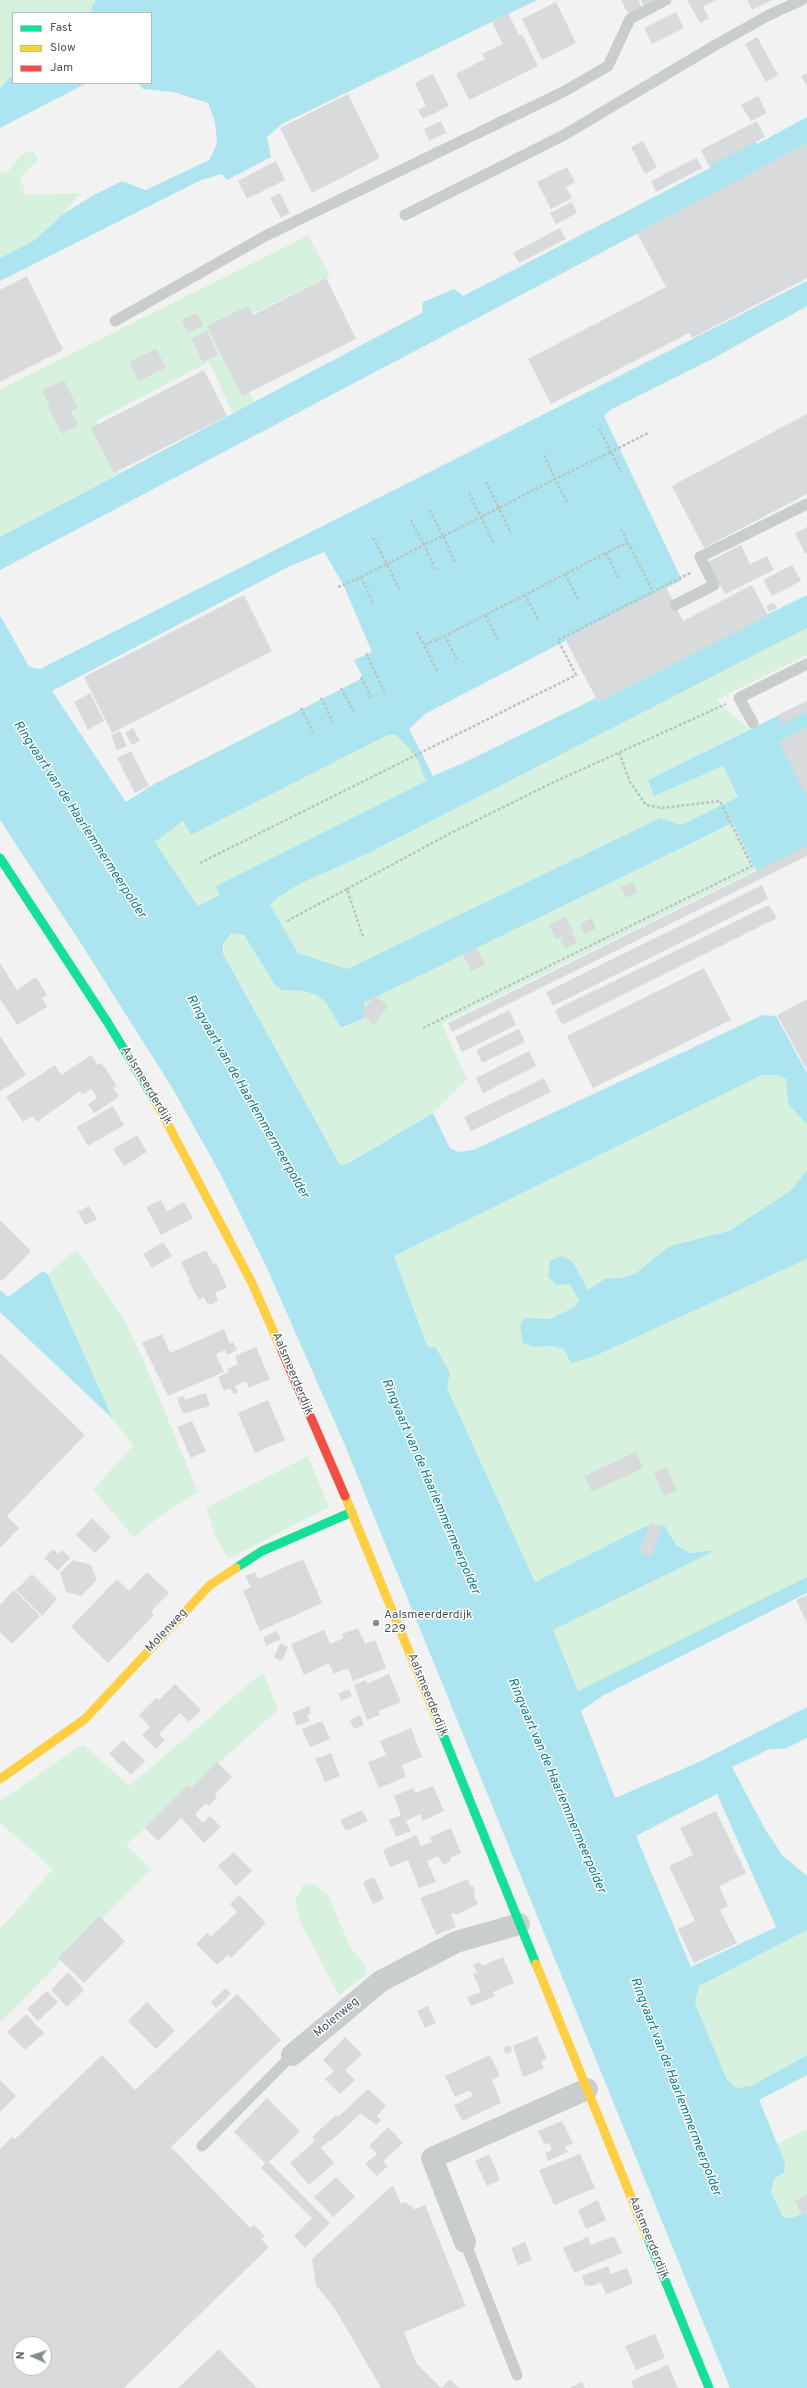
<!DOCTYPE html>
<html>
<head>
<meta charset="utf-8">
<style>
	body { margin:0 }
	#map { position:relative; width:807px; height:2388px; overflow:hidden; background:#f3f2f2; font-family:Overpass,sans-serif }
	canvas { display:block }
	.legend { position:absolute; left:12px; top:12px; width:140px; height:72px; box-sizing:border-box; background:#fff; border:1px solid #b6bbbf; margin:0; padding:5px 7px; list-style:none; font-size:12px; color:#49565f }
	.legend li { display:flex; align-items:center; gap:8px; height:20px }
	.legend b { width:20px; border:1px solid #b6bbbf }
	.north { position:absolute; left:12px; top:2336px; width:40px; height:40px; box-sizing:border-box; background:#fff; border:1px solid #b6bbbf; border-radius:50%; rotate:273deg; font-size:11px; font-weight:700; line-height:16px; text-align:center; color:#49565f }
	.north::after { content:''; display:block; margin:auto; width:14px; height:18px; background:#848d92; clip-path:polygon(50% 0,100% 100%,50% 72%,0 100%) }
</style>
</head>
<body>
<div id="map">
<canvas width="807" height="2388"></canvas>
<ul class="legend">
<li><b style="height:5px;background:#16e098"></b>Fast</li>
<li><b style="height:5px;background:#ffcf43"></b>Slow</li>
<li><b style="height:5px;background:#f24e42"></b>Jam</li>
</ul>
<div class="north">N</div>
</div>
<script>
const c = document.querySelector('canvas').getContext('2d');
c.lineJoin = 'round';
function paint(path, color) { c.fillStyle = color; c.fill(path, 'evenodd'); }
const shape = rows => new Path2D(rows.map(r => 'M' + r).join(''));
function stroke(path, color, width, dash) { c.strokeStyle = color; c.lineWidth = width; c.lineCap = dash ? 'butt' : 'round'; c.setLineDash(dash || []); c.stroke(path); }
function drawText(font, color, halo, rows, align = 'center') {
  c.font = font + ' Overpass,sans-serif'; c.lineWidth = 3; c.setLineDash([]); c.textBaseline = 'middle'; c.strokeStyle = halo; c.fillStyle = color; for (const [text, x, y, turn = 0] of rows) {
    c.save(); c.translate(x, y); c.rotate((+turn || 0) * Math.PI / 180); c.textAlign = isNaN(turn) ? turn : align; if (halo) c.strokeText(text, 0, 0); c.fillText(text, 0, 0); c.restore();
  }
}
const green = shape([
	[0,0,96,0,92,6,91,13,13,13,13,74,0,88],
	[34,150,38,160,20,177,26,195,81,193,63,214,35,240,0,258,0,171,7,173,21,155],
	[308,235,330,276,217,331,255,403,233,414,209,362,96,421,119,473,0,537,0,389],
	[807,628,807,655,716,700,749,729,648,780,654,796,723,766,738,797,681,825,660,818,347,969,298,953,270,905,276,899,299,884,371,852],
	[388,735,396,735,410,750,418,761,426,781,216,886,221,895,198,906,155,842,183,821,191,835],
	[734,823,756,870,442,1024,467,1079,433,1113,349,1163,340,1165,223,954,225,939,231,933,244,935,275,985,282,990,304,991,316,995,325,1001,341,1028,346,1027,367,1017,364,1003],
	[762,1075,776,1075,786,1079,788,1104,807,1124,807,1170,790,1191,729,1231,670,1246,636,1273,621,1278,603,1279,588,1290,573,1262,570,1283,579,1301,575,1307,550,1319,525,1318,533,1347,550,1346,564,1349,571,1362,595,1356,807,1259,807,1577,579,1692,553,1630,715,1550,690,1553,677,1546,669,1532,644,1527,535,1582,446,1388,450,1373,427,1346,393,1256],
	[76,1249,126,1323,143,1359,198,1492,159,1517,134,1538,93,1489,133,1446,113,1419,48,1274],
	[308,1456,329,1507,228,1559,215,1535,206,1508],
	[263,1672,278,1710,126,1845,151,1869,0,2023,0,1929,53,1869,0,1823,0,1801,83,1744,129,1786],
	[313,1884,328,1894,350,1947,365,1965,367,1974,339,1995,300,1922,295,1900,303,1885],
	[807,1930,807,2055,751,2086,737,2088,727,2080,695,2003,699,1986],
	[807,2129,807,2211,792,2218,783,2217,771,2192,774,2179,784,2173,785,2162,777,2144]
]);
const water = shape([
	[96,0,537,0,282,124,267,137,271,157,227,180,222,174,201,180,0,281,0,258,35,240,63,214,92,196,122,181,146,190,209,160,217,144,215,122,208,103,173,92,143,89,138,83,151,83,151,13,91,13,92,6],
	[13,74,13,83,87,83,0,128,0,88],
	[807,117,807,144,0,570,0,537,422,313,423,302,454,289,463,296,710,168,706,154,751,133,757,144],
	[807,281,807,306,714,358,610,410,604,416,682,580,425,714,409,729,433,776,461,764,807,595,807,628,371,852,299,884,276,899,270,905,298,953,347,969,660,818,681,825,738,797,723,766,654,796,648,780,807,701,807,849,761,871,756,870,733,823,364,1003,367,1017,341,1028,325,1001,316,995,304,991,282,990,275,985,244,935,231,933,223,945,223,954,227,961,340,1165,349,1163,433,1113,450,1148,458,1152,473,1150,763,1015,776,1016,807,1073,807,1124,788,1104,786,1079,776,1075,762,1075,394,1256,427,1346,436,1348,450,1373,447,1388,535,1582,644,1527,664,1525,677,1546,690,1553,716,1550,553,1630,578,1691,807,1577,807,1593,604,1695,581,1711,615,1798,699,1762,807,1707,807,1738,785,1749,770,1749,732,1767,766,1831,783,1856,807,1876,807,1930,699,1986,695,2003,727,2080,737,2088,751,2086,807,2055,807,2075,759,2100,785,2162,784,2173,774,2179,771,2192,783,2217,792,2218,807,2211,807,2388,730,2388,344,1443,266,1266,220,1173,171,1086,80,942,0,820,0,615,29,667,40,669],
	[324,552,343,584,372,652,354,660,363,678,156,783,126,802,52,691,288,567],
	[388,735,396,735,410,750,418,761,426,781,216,886,220,895,198,906,155,842,183,821,191,835],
	[717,1794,776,1927,691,1967,636,1836],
	[807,1170,807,1259,595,1356,571,1363,564,1349,550,1346,533,1347,523,1343,520,1327,524,1318,550,1319,575,1307,579,1301,570,1284,557,1285,548,1277,550,1261,562,1256,573,1262,588,1290,604,1279,621,1278,636,1273,670,1246,729,1231,790,1191],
	[43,1271,48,1274,113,1419,0,1312,0,1290,8,1297]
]);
const building = shape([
	[621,0,638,0,642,8,629,15],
	[641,0,658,0,645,7],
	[687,0,716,0,703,7,709,18,700,23],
	[747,0,772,0,752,10],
	[556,2,576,43,542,60,522,19],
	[676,12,684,28,652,44,644,28],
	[508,13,519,35,522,34,538,66,469,100,456,74,485,59,482,54,503,44,492,22],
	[757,37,778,75,766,82,745,44],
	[807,73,807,86,801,76],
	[433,74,449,106,423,119,418,110,426,106,415,83],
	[348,94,380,158,312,193,280,128],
	[758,96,767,113,751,121,741,105],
	[441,121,446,133,429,141,424,129],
	[757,121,765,137,709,166,701,150],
	[643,141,657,167,645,174,631,147],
	[807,144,807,278,692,338,689,333,551,404,528,359,666,287,637,233],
	[696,158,702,168,656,192,651,181],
	[276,161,285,180,247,199,238,181],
	[567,167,575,182,566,187,572,198,551,209,537,182],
	[280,193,290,213,281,218,270,198],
	[572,202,577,213,556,224,550,213],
	[560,228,566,239,519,263,513,253],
	[27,276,63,350,0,382,0,290],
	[326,278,356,339,242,396,207,326,248,306,253,315],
	[197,313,203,325,188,333,182,320],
	[207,331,218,355,203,362,191,339],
	[156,349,166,367,139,381,129,362],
	[204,370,227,416,114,473,91,428],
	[64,380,78,408,71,412,78,425,62,434,48,407,50,406,42,390],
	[807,414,807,494,704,548,672,486],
	[807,527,807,553,805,554,795,533],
	[741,545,750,564,767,556,774,570,725,594,708,562],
	[792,565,801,581,772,596,763,580],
	[752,585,768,616,598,702,565,639,666,587,683,621],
	[244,595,272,651,112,733,84,677],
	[774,602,777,608,769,612,766,606],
	[90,693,104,721,88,730,74,702],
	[807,701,807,712,782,724,778,715],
	[807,727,807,797,779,742],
	[133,728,140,741,132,745,125,733],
	[120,731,127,746,117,750,111,735],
	[131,751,149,786,135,793,117,758],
	[807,846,807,856,452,1032,448,1023],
	[633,882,637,892,626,898,621,887],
	[762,885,768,899,553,1006,546,992],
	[769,905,777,918,562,1025,555,1010],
	[565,916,573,931,556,939,549,925],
	[592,918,596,929,584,934,580,924],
	[572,932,577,943,565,948,560,938],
	[477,948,485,965,471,971,463,955],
	[0,963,17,990,36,977,47,995,42,998,47,1007,17,1025,0,999],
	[704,968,731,1020,593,1088,567,1036],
	[375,995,388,1006,374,1025,361,1014],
	[807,999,807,1070,777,1015],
	[509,1010,516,1025,462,1052,455,1037],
	[519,1029,525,1042,482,1063,476,1050],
	[0,1036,26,1075,0,1091],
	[529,1051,536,1066,483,1093,476,1078],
	[91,1055,98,1065,101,1063,106,1069,117,1086,113,1088,119,1097,94,1113,88,1104,97,1098,92,1089,82,1095,80,1091,37,1122,33,1116,23,1122,6,1097,55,1065,61,1075],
	[544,1078,551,1092,471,1131,464,1117],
	[113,1106,124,1125,88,1146,77,1127],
	[137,1135,147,1152,124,1166,113,1149],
	[161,1200,167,1211,184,1202,193,1218,161,1235,146,1207],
	[89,1206,97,1219,85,1225,78,1212],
	[0,1220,31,1251,2,1281,0,1279],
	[163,1242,172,1256,152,1268,143,1254],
	[206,1250,214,1265,216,1263,227,1287,215,1293,218,1300,211,1305,207,1303,204,1297,199,1300,189,1282,189,1279,181,1262],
	[224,1329,230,1344,233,1342,237,1350,227,1355,225,1350,216,1354,224,1372,168,1396,142,1343,162,1334,170,1353],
	[256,1347,270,1379,249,1388,246,1381,235,1386,238,1392,234,1395,230,1388,224,1391,218,1377,229,1372,227,1369,238,1364,235,1356],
	[0,1353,85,1435,7,1516,19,1528,0,1548],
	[206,1393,210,1406,183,1414,177,1398,184,1396,185,1400],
	[268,1400,285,1440,255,1453,238,1413],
	[192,1421,206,1451,191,1458,177,1427],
	[636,1452,643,1468,592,1492,584,1476],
	[666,1467,677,1490,664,1496,654,1473],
	[92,1518,111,1537,95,1553,76,1535],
	[650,1522,662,1527,651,1557,639,1552],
	[53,1549,58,1554,62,1550,70,1558,58,1571,44,1558],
	[303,1559,322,1603,260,1631,243,1591,251,1587,245,1576,255,1572,258,1579],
	[73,1560,91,1565,97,1580,81,1596,66,1592,60,1573],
	[147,1572,169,1593,151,1611,154,1615,108,1663,71,1627,117,1579,129,1591],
	[32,1574,57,1599,42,1616,16,1590],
	[14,1590,40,1616,12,1644,0,1632,0,1605],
	[807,1595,807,1623,796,1600],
	[358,1628,365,1644,375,1640,386,1668,353,1681,348,1668,334,1674,329,1663,304,1675,291,1644,324,1630,330,1644,344,1638,342,1634],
	[277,1631,281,1639,266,1646,263,1637],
	[280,1643,288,1647,282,1661,274,1658],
	[389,1674,401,1702,378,1711,380,1715,367,1720,354,1685,366,1680,367,1684],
	[175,1684,201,1710,189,1722,180,1713,159,1734,165,1740,156,1749,142,1735,150,1727,139,1715,156,1698,159,1700],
	[349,1689,352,1696,341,1701,338,1694],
	[309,1706,311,1713,307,1715,310,1721,297,1726,292,1713],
	[360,1715,364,1725,354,1729,350,1720],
	[322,1721,330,1739,310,1747,302,1729],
	[411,1728,422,1757,402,1765,406,1777,379,1788,368,1762,386,1755,380,1741],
	[123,1740,145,1761,131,1775,109,1754],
	[331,1753,340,1776,325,1782,315,1759],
	[217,1762,232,1777,215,1794,217,1797,209,1806,206,1803,195,1814,203,1823,210,1816,221,1827,204,1843,181,1818,158,1841,145,1828,188,1785,191,1788],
	[433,1786,444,1811,423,1821,420,1814,406,1821,411,1831,396,1837,389,1820,401,1815,394,1796,413,1788,415,1793],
	[362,1810,368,1821,346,1831,340,1820],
	[716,1811,746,1873,719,1886,728,1906,720,1910,737,1943,694,1963,678,1929,695,1921,669,1866,693,1855,680,1828],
	[451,1828,461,1853,450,1858,451,1861,443,1865,438,1856,427,1861,436,1882,419,1888,408,1860,390,1867,383,1850,416,1835,421,1846,432,1842,430,1837],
	[234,1852,252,1871,236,1886,218,1866],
	[374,1877,384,1899,373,1904,363,1882],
	[468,1879,471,1887,473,1886,475,1890,474,1896,478,1904,456,1915,455,1913,451,1914,456,1927,436,1935,420,1898],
	[239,1895,266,1923,231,1958,228,1955,217,1965,196,1944,207,1933,211,1937,237,1912,230,1904],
	[99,1916,125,1941,84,1983,58,1958],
	[503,1957,514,1983,493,1992,495,1996,471,2006,467,1997,481,1992,473,1974,477,1972,473,1965,480,1962,482,1966],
	[68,1972,84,1990,67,2007,51,1990],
	[226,1988,231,1994,216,2008,211,2002],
	[47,1991,58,2002,38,2021,27,2009],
	[237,1994,281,2040,171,2147,250,2228,254,2225,265,2236,261,2239,269,2247,124,2388,0,2388,0,2149,12,2137,15,2139,102,2055,135,2090],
	[20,2344,44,2344,44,2368,20,2368],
	[147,2002,175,2031,156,2049,128,2021],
	[428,2006,436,2023,425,2028,417,2011],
	[26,2014,44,2033,25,2050,7,2032],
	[537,2036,547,2059,541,2061,544,2068,523,2077,513,2046],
	[345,2037,362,2054,345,2070,355,2080,340,2094,325,2079,334,2071,323,2060],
	[510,2045,512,2052,506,2054,503,2048],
	[490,2055,500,2076,492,2080,501,2103,462,2121,454,2105,473,2096,470,2090,455,2097,445,2076],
	[0,2080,16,2096,0,2112],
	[368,2089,386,2106,377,2116,381,2120,376,2125,361,2113,331,2141,330,2140,321,2148,334,2163,309,2185,290,2163,315,2141,312,2137,336,2115,338,2117],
	[267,2098,300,2131,269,2162,330,2223,305,2248,294,2236,312,2218,261,2168,265,2163,234,2132],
	[562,2121,573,2143,565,2147,568,2152,548,2161,545,2153,552,2150,549,2143,544,2144,538,2131],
	[388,2127,403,2143,383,2161,388,2166,377,2176,365,2164,377,2154,369,2146],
	[489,2154,500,2180,487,2186,475,2161],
	[580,2154,595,2188,554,2205,539,2170],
	[336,2177,355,2197,333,2217,314,2197],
	[393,2185,401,2204,404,2202,413,2207,414,2210,425,2205,466,2306,404,2332,416,2363,441,2388,450,2379,459,2388,381,2388,337,2312,316,2285,312,2259],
	[807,2195,807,2214,803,2216,795,2201],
	[598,2200,606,2220,586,2229,578,2210],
	[614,2236,622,2253,574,2273,563,2248,588,2237,591,2245],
	[525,2242,532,2260,518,2266,511,2248],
	[608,2266,611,2274,627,2268,633,2283,606,2295,601,2282,593,2286,585,2285,582,2276],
	[655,2334,665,2358,636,2370,625,2346],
	[219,2349,257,2388,178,2388],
	[668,2365,678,2388,634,2388,631,2381],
	[582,2382,585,2388,569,2388]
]);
const path = shape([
	[599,428,611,452,648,433],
	[544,455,555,479,611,452,621,472],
	[486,482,499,508,555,479,567,502],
	[430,510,443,536,481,517,468,491],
	[411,520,424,545,443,536,455,562],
	[621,529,653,592],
	[373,538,387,564,424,545,436,571],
	[493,542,481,517,499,508,511,534],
	[361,577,387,564,399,589],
	[618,578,606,553,627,543],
	[338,587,361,577,374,605],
	[578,599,565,574,606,553],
	[538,619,525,595,565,574],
	[417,632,424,645],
	[498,640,485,615,525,595],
	[366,653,385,693],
	[457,660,445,636,485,615],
	[437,671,424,645,445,636],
	[361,677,372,699],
	[341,688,354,712],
	[321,698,333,722],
	[301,708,313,732],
	[200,863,576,675,558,640,692,572],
	[347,889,449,834,554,782,726,704],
	[287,921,347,889,363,937],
	[423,1028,752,866,720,801,662,808,646,805,630,782,619,752]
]);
const lane = shape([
	[405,215,564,135,719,43,769,15,802,0],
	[115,321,267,235,563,92,608,66,630,19,666,0],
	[675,605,714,585,700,557,807,504],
	[753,723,739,698,807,664],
	[202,2146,292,2055],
	[465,2242,517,2375]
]);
const street = shape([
	[292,2055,381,1981,456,1942,519,1924],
	[465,2242,432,2158,587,2089]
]);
const fast = shape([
	[0,858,108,1023,156,1102],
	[236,1568,262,1551,352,1512],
	[440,1727,536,1964],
	[647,2236,709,2388]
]);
const slow = shape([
	[156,1102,252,1283,282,1351],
	[345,1496,440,1727],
	[0,1779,85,1719,210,1585,236,1568],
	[536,1964,647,2236]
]);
const jam = shape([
	[282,1351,345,1496]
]);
const markers = [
	[376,1623,4,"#848d92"]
];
const streetNames = [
	["Aalsmeerderdijk",146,1086,59],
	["Aalsmeerderdijk",292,1374,67],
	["Molenweg",167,1631,-47],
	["Aalsmeerderdijk",427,1695,68],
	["Molenweg",337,2018,-40],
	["Aalsmeerderdijk",648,2238,68]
];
const poiNames = [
	["Aalsmeerderdijk",384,1616],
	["229",384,1630]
];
const waterNames = [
	["Ringvaart van de Haarlemmermeerpolder",79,820,57],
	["Ringvaart van de Haarlemmermeerpolder",247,1097,60],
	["Ringvaart van de Haarlemmermeerpolder",430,1487,67],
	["Ringvaart van de Haarlemmermeerpolder",556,1786,67],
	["Ringvaart van de Haarlemmermeerpolder",675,2087,69]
];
paint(green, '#d7f1df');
paint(water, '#ace5ef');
paint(building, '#d9dadb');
stroke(path, '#b9c5c1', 2.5, [3, 2]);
stroke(lane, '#cacdce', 11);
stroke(street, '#cacdce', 22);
stroke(fast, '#16e098', 9);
stroke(slow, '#ffcf43', 9);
stroke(jam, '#f24e42', 9);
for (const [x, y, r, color] of markers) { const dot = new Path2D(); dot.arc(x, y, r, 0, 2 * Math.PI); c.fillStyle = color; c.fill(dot); stroke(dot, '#fff', 1.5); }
drawText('12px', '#49565f', '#fff', streetNames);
drawText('12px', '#49565f', '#fff', poiNames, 'left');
drawText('italic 13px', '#0b7e91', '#fff', waterNames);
</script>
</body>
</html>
